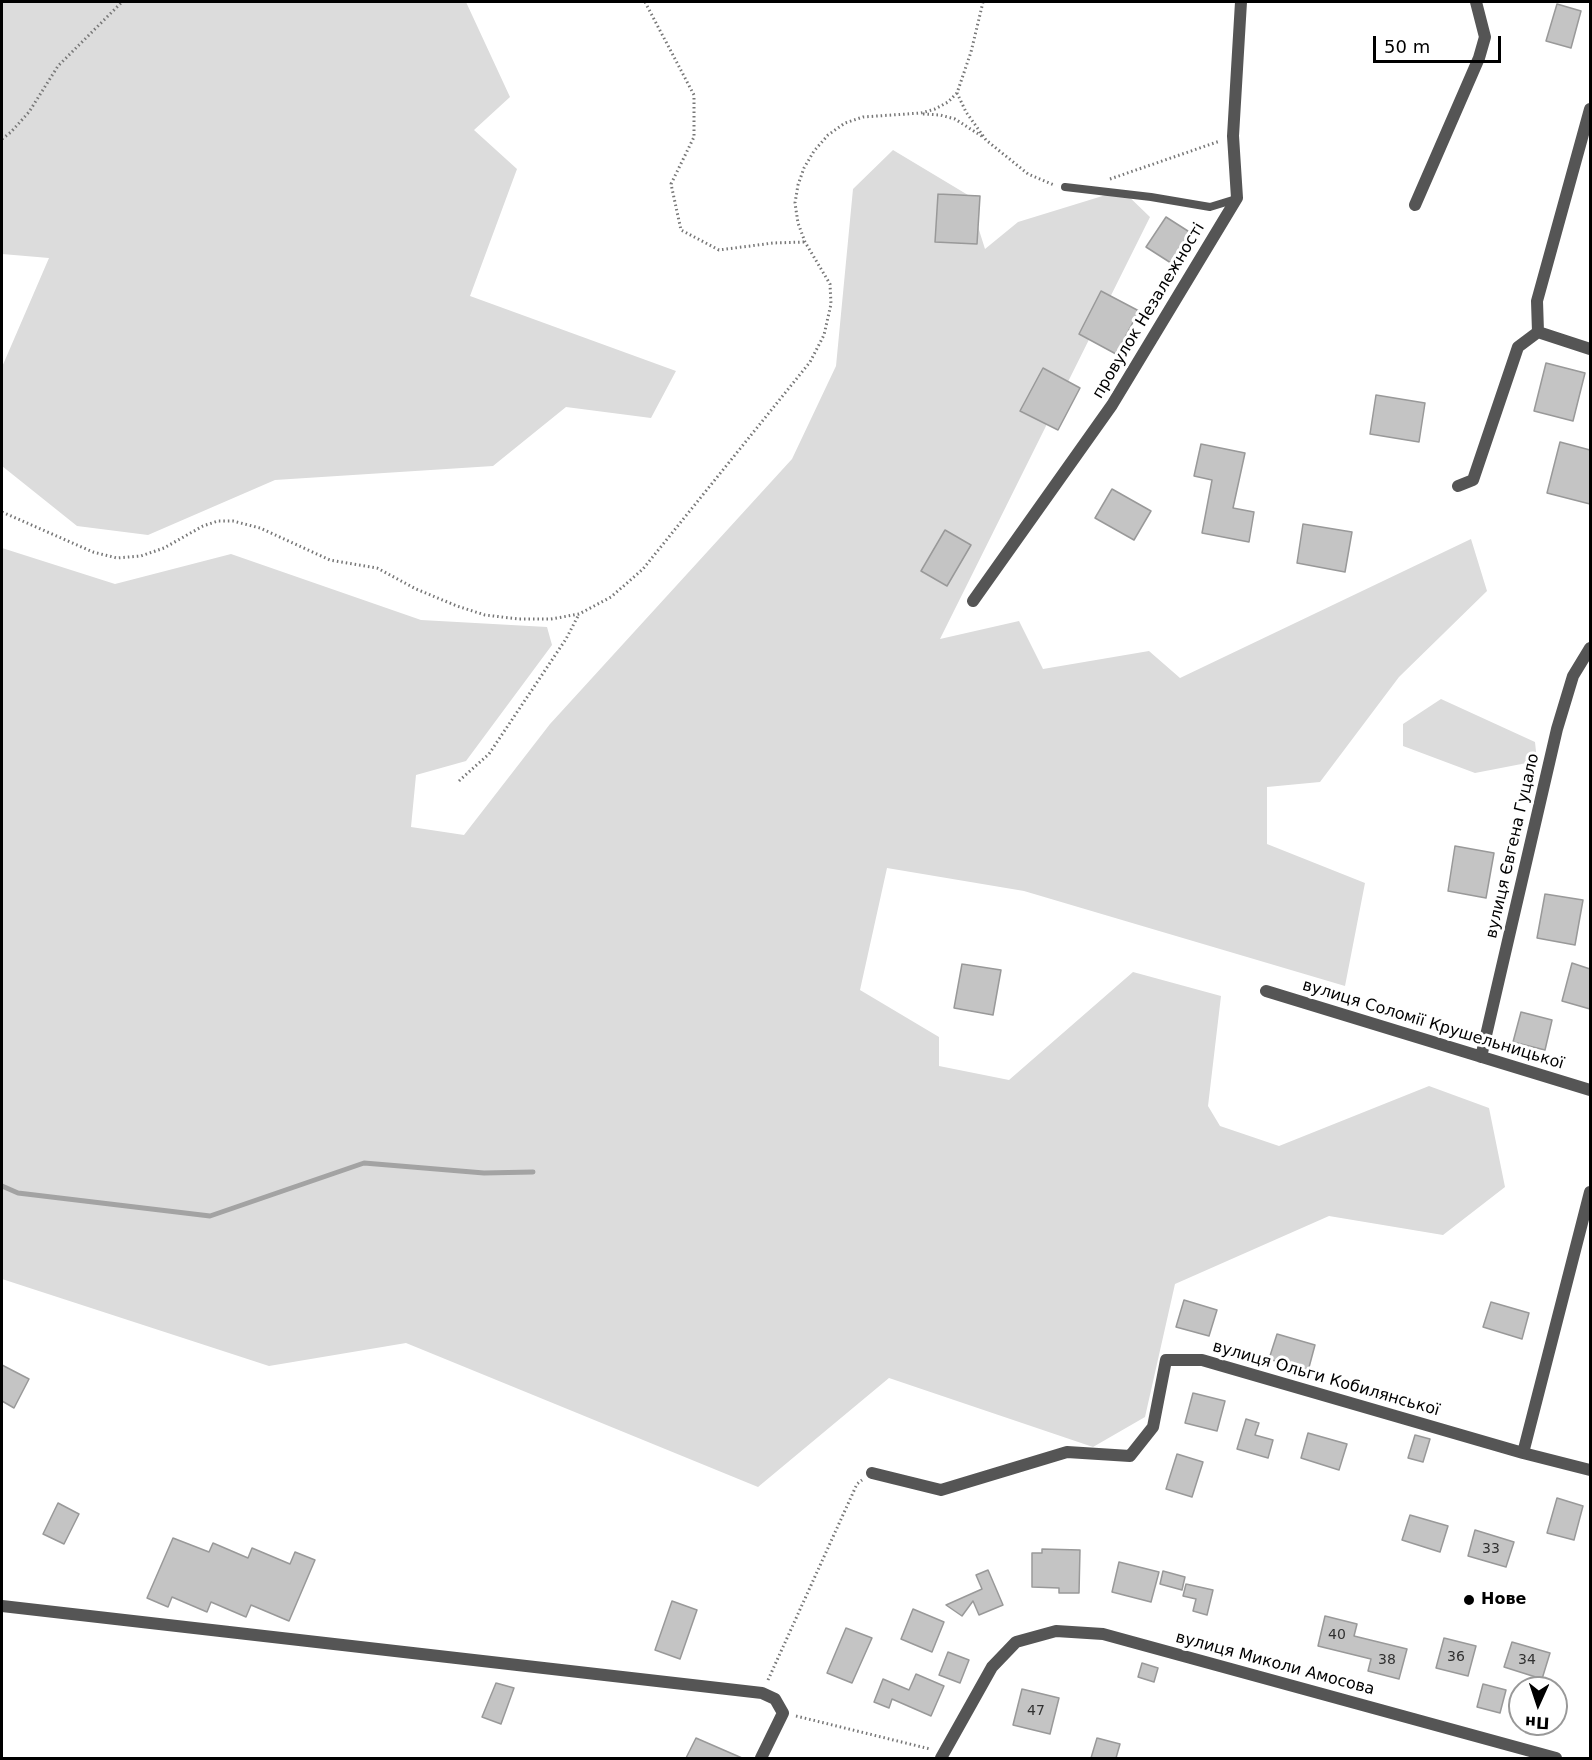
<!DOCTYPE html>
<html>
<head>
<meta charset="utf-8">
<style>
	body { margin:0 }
	#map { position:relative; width:1592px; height:1760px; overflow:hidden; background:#fff; font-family:"DejaVu Sans",sans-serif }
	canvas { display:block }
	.frame { position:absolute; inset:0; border:3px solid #000; pointer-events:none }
	.north { position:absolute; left:1508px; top:1676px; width:60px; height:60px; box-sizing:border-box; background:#fff; border:2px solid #999; border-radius:50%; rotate:183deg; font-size:16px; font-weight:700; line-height:24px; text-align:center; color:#000 }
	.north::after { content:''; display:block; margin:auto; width:21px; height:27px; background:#000; clip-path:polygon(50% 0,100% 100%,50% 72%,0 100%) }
	.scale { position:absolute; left:1373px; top:36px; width:128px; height:27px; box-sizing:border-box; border:3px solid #000; border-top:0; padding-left:8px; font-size:18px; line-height:21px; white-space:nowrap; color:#000; -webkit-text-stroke:4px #fff; paint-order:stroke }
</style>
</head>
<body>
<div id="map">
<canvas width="1592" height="1760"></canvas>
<div class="frame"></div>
<div class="north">Пн</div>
<div class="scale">50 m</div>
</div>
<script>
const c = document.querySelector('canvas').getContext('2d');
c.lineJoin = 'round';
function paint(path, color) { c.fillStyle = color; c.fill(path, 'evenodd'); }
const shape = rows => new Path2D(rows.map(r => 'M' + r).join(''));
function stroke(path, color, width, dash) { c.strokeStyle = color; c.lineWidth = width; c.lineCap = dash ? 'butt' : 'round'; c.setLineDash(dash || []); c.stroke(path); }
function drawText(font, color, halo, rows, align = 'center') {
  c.font = font + ' "DejaVu Sans",sans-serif'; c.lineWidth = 6; c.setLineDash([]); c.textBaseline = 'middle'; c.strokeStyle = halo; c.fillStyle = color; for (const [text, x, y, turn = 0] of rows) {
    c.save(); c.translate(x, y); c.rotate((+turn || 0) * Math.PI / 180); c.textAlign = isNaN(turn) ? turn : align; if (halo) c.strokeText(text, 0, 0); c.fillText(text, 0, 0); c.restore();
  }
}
const green = shape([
	[2,2,466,2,510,97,474,130,517,169,470,296,676,371,651,418,566,407,493,466,275,480,148,535,77,526,2,466,2,367,49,258,2,254],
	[893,150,968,195,985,249,1018,222,1122,190,1150,217,940,639,1019,621,1043,669,1149,651,1180,678,1471,539,1487,591,1399,677,1320,782,1267,787,1267,844,1365,883,1345,986,1024,891,887,868,860,990,939,1037,939,1066,1009,1080,1133,972,1221,996,1208,1106,1220,1126,1279,1146,1429,1086,1489,1108,1505,1187,1443,1235,1329,1216,1175,1284,1145,1417,1093,1447,889,1378,758,1487,406,1343,269,1366,2,1279,2,548,115,584,231,554,421,620,547,627,552,645,466,761,416,775,411,827,464,835,550,724,792,459,836,366,853,189],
	[1441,699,1535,742,1537,761,1475,773,1403,746,1403,724]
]);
const stream = shape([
	[2,1186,18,1193,210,1216,364,1163,484,1173,533,1172]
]);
const building = shape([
	[1557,4,1581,11,1571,48,1546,41,1557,4],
	[938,194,980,196,977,244,935,242,938,194],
	[1166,217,1191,233,1171,263,1146,247,1166,217],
	[1101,291,1139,311,1116,354,1079,334,1101,291],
	[1546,363,1585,373,1573,421,1534,411,1546,363],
	[1043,368,1080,388,1058,430,1020,411,1043,368],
	[1376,395,1425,403,1419,442,1370,434,1376,395],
	[1560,442,1590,450,1590,504,1547,493,1560,442],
	[1201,444,1245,453,1233,508,1254,512,1249,542,1202,533,1212,480,1194,476,1201,444],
	[1112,489,1151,511,1134,540,1095,518,1112,489],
	[1303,524,1352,532,1345,572,1297,563,1303,524],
	[945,530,971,545,947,586,921,571,945,530],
	[1455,846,1494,853,1486,898,1448,891,1455,846],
	[1545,894,1583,900,1575,945,1537,938,1545,894],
	[1572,963,1590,969,1590,1009,1562,1001,1572,963],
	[962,964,1001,970,993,1015,954,1008,962,964],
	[1521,1012,1552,1020,1545,1050,1513,1042,1521,1012],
	[1184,1300,1217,1310,1209,1336,1176,1327,1184,1300],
	[1491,1302,1529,1313,1522,1339,1483,1327,1491,1302],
	[1277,1334,1315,1345,1308,1371,1269,1359,1277,1334],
	[2,1365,29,1379,14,1408,2,1401,2,1365],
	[1193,1393,1225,1401,1217,1431,1185,1423,1193,1393],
	[1246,1419,1259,1423,1255,1435,1273,1440,1268,1458,1237,1449,1246,1419],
	[1308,1433,1347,1444,1339,1470,1301,1458,1308,1433],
	[1415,1435,1430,1439,1423,1462,1408,1458,1415,1435],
	[1177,1454,1203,1462,1192,1497,1166,1489,1177,1454],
	[1557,1498,1583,1506,1574,1540,1547,1533,1557,1498],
	[58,1503,79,1514,64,1544,43,1534,58,1503],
	[1410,1515,1448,1526,1440,1552,1402,1540,1410,1515],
	[1475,1530,1514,1542,1506,1567,1468,1556,1475,1530],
	[173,1538,209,1552,213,1543,248,1558,252,1548,290,1564,295,1552,315,1560,289,1621,251,1605,246,1617,211,1602,207,1612,172,1597,168,1607,147,1598,173,1538],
	[1042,1549,1080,1550,1079,1593,1059,1593,1059,1588,1032,1587,1032,1553,1042,1553,1042,1549],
	[1119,1562,1159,1572,1151,1602,1112,1592,1119,1562],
	[988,1570,1003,1605,979,1615,973,1601,962,1616,946,1605,982,1589,976,1575,988,1570],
	[1163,1571,1185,1577,1182,1590,1160,1584,1163,1571],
	[1186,1584,1213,1590,1207,1615,1193,1611,1196,1599,1183,1596,1186,1584],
	[672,1601,697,1610,680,1659,655,1650,672,1601],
	[913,1609,944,1622,932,1652,901,1639,913,1609],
	[1325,1616,1357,1624,1354,1636,1407,1649,1399,1679,1368,1671,1371,1659,1318,1646,1325,1616],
	[846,1628,872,1638,852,1683,827,1673,846,1628],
	[1444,1638,1476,1646,1468,1676,1436,1668,1444,1638],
	[1512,1642,1550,1653,1542,1679,1504,1667,1512,1642],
	[948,1652,969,1660,960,1683,939,1675,948,1652],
	[1142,1663,1158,1668,1154,1682,1138,1677,1142,1663],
	[916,1674,944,1686,931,1716,892,1699,889,1708,874,1702,883,1679,909,1690,916,1674],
	[496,1683,514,1688,501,1724,482,1717,496,1683],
	[1483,1684,1506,1690,1500,1713,1477,1707,1483,1684],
	[1022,1689,1059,1698,1050,1734,1013,1725,1022,1689],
	[696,1738,742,1758,686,1758,696,1738],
	[1097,1738,1120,1744,1116,1758,1091,1758,1097,1738]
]);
const path = shape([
	[645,2,694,95,694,137,671,184,681,230,719,250,773,243,805,242],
	[983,2,971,52,957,93,966,112,986,140,1028,174,1054,185],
	[923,114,940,115,955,119,983,137],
	[2,139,11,132,29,112,58,66,122,2],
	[1110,179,1220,141],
	[2,512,93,552,117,558,141,556,164,548,203,526,218,521,233,521,260,528,330,560,377,568,416,589,457,606,485,615,519,619,551,619,579,614,611,597,643,569,810,362,824,335,831,304,830,284,805,242,798,223,795,203,798,185,804,168,814,151,828,135,845,123,863,117,921,113,935,109,948,102,957,93],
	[459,781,489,754,566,639,579,614],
	[768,1680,857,1484,862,1480],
	[796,1716,930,1749]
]);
const lane = shape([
	[1065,187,1151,197,1210,207,1236,199]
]);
const street = shape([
	[1415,205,1479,58,1485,37,1476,2],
	[1538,332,1537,301,1590,109],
	[1538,332,1590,349],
	[1458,486,1473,480,1518,347,1538,332],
	[973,601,1112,405,1237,198,1233,136,1241,2],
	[1266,991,1590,1090],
	[1481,1057,1557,729,1573,676,1590,648],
	[1523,1453,1590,1192],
	[872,1473,941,1490,1067,1452,1130,1456,1153,1427,1166,1360,1202,1360,1523,1453,1590,1470],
	[2,1606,762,1693,775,1699,783,1713,761,1758],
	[941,1758,992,1667,1016,1642,1056,1631,1103,1634,1556,1758]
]);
const markers = [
	[1469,1600,6,"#000"]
];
const numberNames = [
	["33",1491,1549],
	["40",1337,1635],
	["36",1456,1657],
	["38",1387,1660],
	["34",1527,1660],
	["47",1036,1711]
];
const streetNames = [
	["провулок Незалежності",1149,311,-59],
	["вулиця Євгена Гуцало",1513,846,-77],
	["вулиця Соломії Крушельницької",1433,1025,17],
	["вулиця Ольги Кобилянської",1326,1379,16],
	["вулиця Миколи Амосова",1275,1664,15]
];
const poiNames = [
	["Нове",1481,1600]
];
paint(green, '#dcdcdc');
stroke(stream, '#a3a3a3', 5);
paint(building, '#c4c4c4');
stroke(building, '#999', 1.5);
stroke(path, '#777', 3, [1.5, 3]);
stroke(lane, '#555', 8);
stroke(street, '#555', 12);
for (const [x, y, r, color] of markers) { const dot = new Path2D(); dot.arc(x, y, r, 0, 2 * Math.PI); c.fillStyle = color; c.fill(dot); stroke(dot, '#fff', 2); }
drawText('14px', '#313131', null, numberNames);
drawText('16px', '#000', '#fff', streetNames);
drawText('bold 16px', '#000', '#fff', poiNames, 'left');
</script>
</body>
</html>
